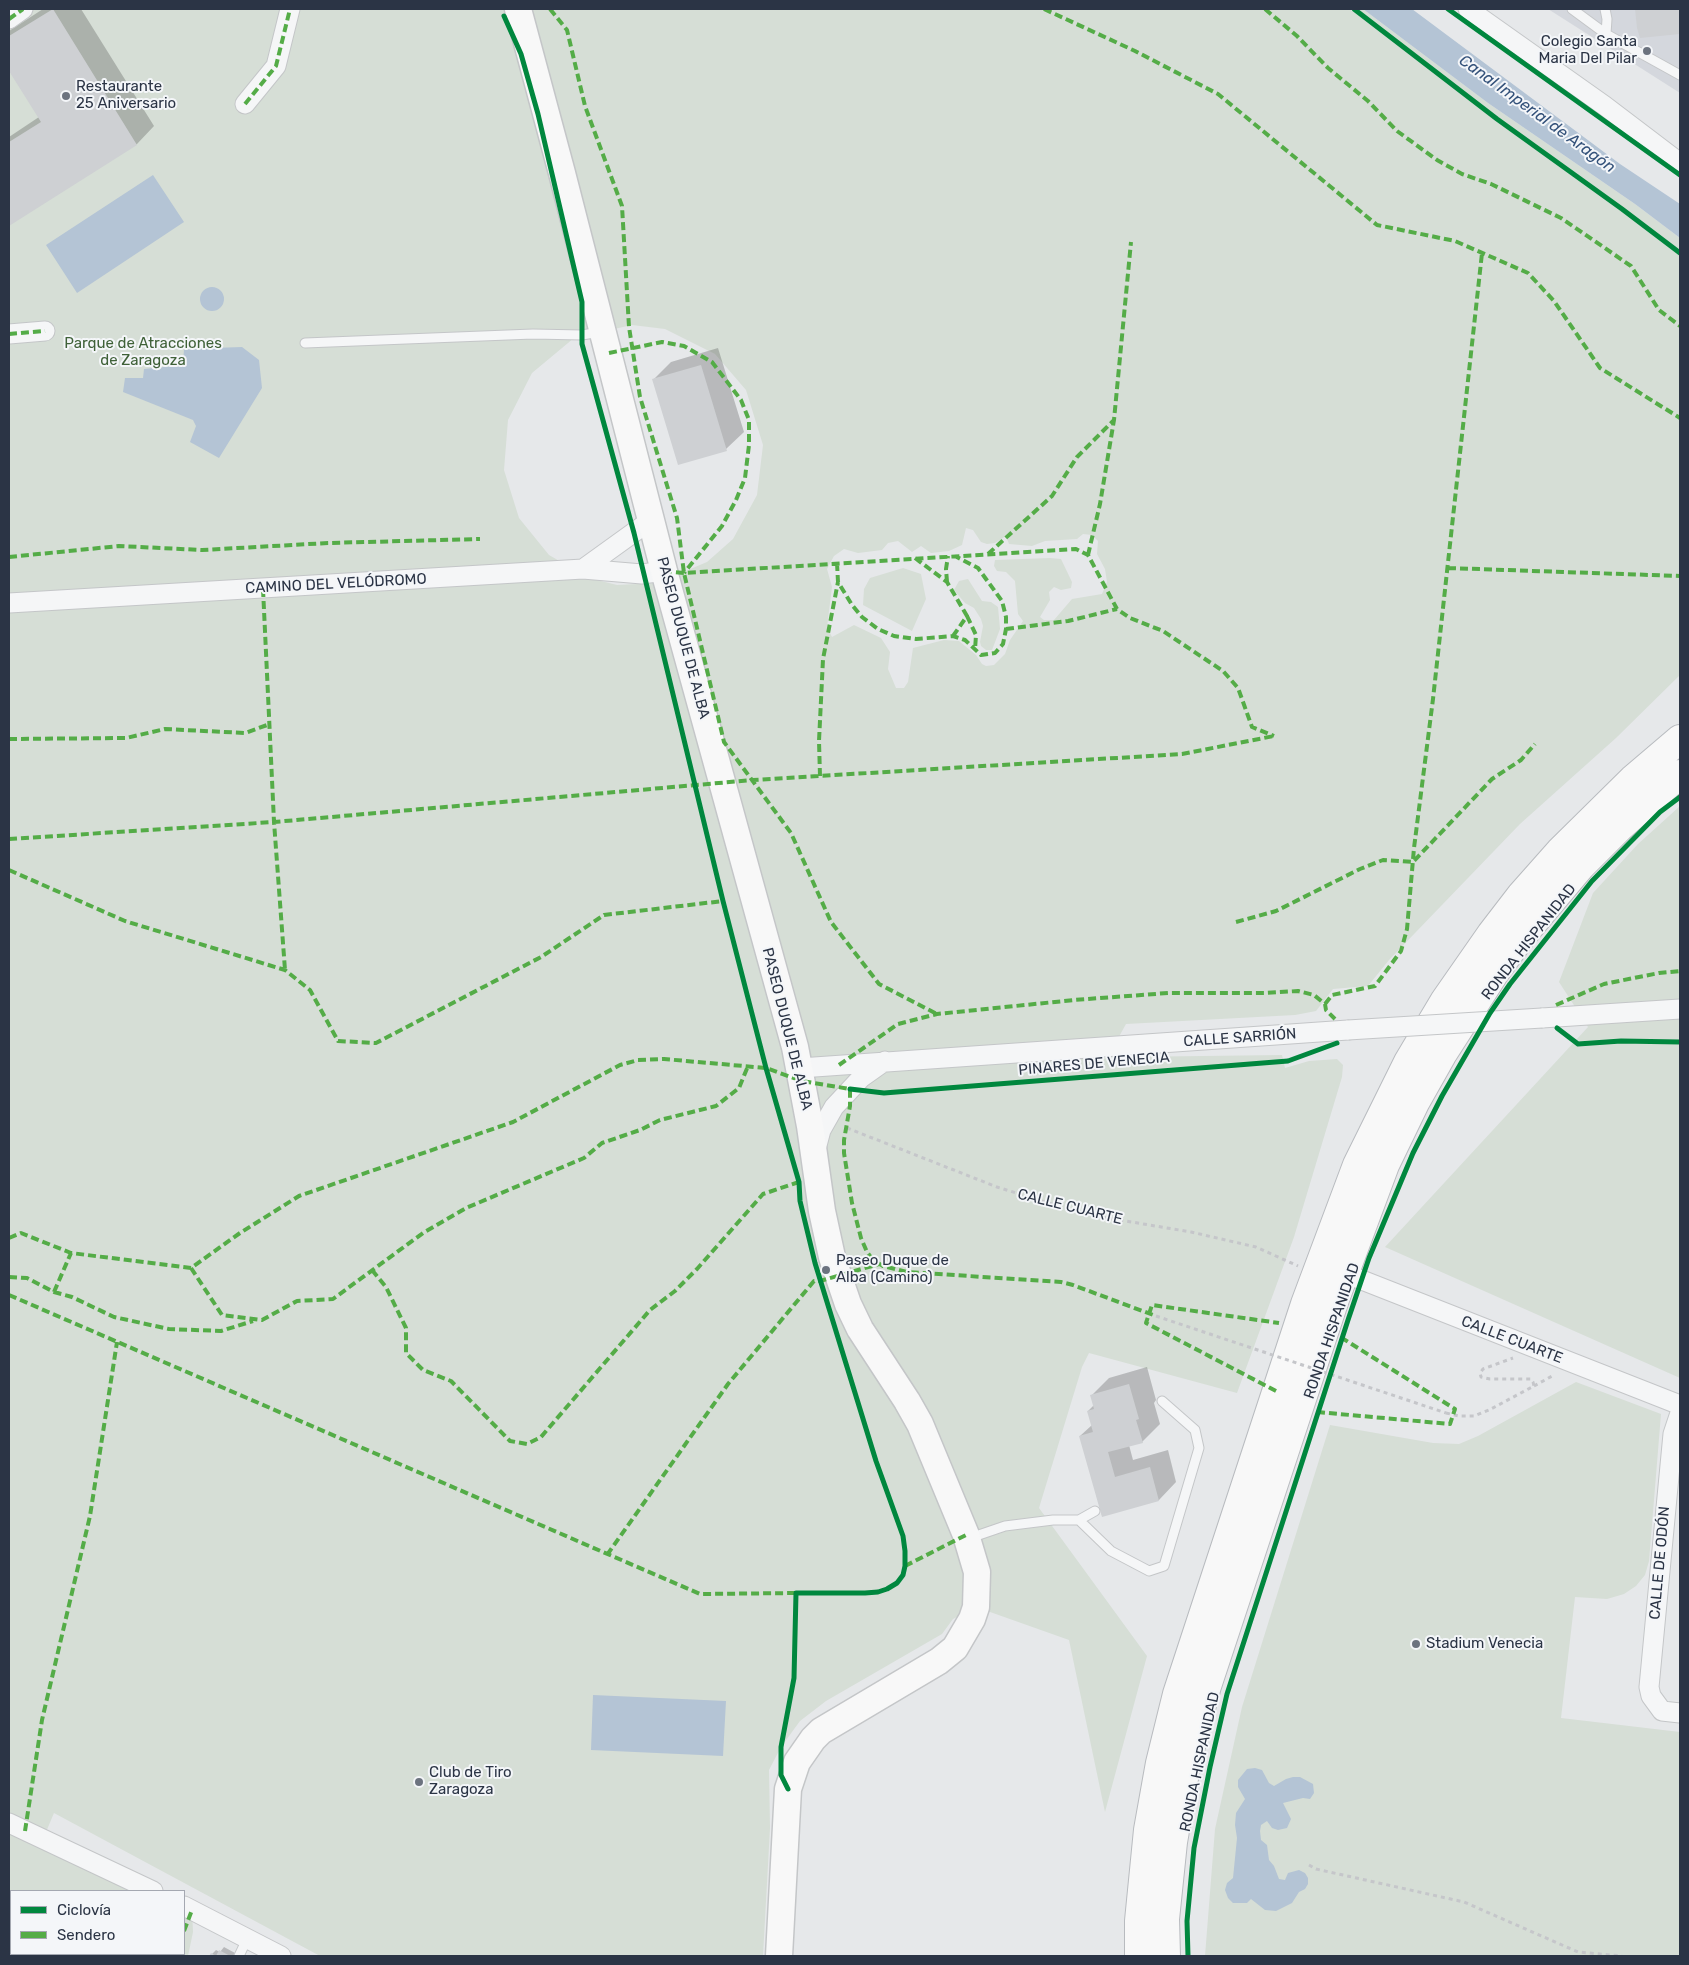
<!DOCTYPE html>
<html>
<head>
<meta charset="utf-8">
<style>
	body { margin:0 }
	#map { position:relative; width:1689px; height:1965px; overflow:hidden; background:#e6e8ea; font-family:Rubik,sans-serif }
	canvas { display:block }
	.frame { position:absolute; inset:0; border:10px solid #2b3445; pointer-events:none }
	.legend { position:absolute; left:10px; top:1890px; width:175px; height:65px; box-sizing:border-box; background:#f4f6f9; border:1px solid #a4a8b1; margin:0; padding:6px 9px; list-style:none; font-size:15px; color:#2b3445 }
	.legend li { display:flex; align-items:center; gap:10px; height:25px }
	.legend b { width:25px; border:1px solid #a4a8b1 }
</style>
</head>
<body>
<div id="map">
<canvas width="1689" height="1965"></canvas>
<div class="frame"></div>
<ul class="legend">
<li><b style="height:6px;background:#00873e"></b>Ciclovía</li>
<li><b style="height:6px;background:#54ac47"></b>Sendero</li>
</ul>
</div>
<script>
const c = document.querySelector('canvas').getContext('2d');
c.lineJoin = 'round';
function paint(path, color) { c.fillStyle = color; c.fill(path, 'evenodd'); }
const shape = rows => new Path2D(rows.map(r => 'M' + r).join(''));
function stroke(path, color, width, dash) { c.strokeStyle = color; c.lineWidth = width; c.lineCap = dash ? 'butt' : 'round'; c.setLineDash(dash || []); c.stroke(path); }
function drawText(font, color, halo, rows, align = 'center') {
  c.font = font + ' Rubik,sans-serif'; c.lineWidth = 4; c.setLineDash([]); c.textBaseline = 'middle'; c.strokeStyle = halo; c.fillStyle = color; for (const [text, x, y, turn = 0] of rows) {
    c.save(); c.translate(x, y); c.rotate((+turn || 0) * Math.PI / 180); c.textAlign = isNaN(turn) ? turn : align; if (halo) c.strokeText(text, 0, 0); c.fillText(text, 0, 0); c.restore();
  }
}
const built = shape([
	[1548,9,1680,9,1680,93]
]);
const green = shape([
	[9,9,1363,9,1488,103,1635,204,1680,238,1680,675,1616,738,1520,824,1389,960,1368,986,1333,989,1316,1011,1295,1015,1126,1024,1116,1042,1123,1057,1282,1055,1285,1068,1309,1061,1337,1059,1343,1065,1342,1077,1294,1237,1237,1393,1089,1353,1082,1367,1039,1508,1147,1656,1105,1812,1069,1640,976,1607,953,1619,942,1634,826,1701,800,1721,781,1747,769,1770,770,1828,763,1956,320,1956,54,1813,43,1839,153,1891,11,1891,11,1954,184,1954,184,1906,192,1910,193,1932,188,1956,9,1956],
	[632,325,665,329,715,354,746,390,763,445,757,495,733,539,707,562,657,583,617,585,589,578,549,555,519,518,504,470,508,420,532,373,574,338],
	[966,528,973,530,981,542,987,544,995,543,1006,536,1009,544,1032,546,1045,541,1077,539,1083,534,1092,535,1098,541,1097,554,1105,569,1107,582,1102,594,1072,599,1054,620,1044,620,1040,617,1050,600,1049,592,1054,587,1061,590,1071,588,1072,582,1061,559,1050,558,995,560,994,566,997,571,1006,572,1015,581,1018,614,1023,621,1010,640,1005,654,994,665,986,666,982,664,976,655,959,641,944,640,913,648,908,682,904,688,896,688,888,669,890,652,881,638,854,625,832,637,827,627,832,587,827,569,834,556,844,549,858,553,882,550,888,543,898,541,912,552,921,546,931,553,949,551,962,545],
	[903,568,921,574,926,599,912,631,863,605,864,589,870,578],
	[968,579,982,601,991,602,998,607,1000,629,992,650,986,650,981,646,980,642,983,626,981,619,974,608,965,603,954,590,959,581],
	[1680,806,1680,1378,1385,1247,1588,1027,1559,982,1593,893,1638,844],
	[1576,1382,1661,1414,1649,1561,1645,1575,1636,1586,1624,1594,1607,1599,1575,1597,1561,1718,1680,1732,1680,1956,1205,1956,1215,1829,1242,1707,1330,1425,1433,1443,1459,1444,1478,1436]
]);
const water = shape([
	[1363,9,1412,9,1620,164,1680,204,1680,238,1635,204,1488,103],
	[153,175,184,222,77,293,46,245],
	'200 299a12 12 0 1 1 24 0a12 12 0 1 1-24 0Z',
	[242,347,259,360,262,388,219,458,190,442,196,426,193,420,123,392,125,378,143,378,144,369,183,365,184,349],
	[593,1695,726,1701,723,1756,591,1750],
	[1255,1768,1262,1770,1269,1783,1274,1786,1286,1779,1293,1777,1300,1777,1313,1784,1314,1793,1310,1799,1303,1798,1283,1803,1291,1819,1287,1828,1278,1830,1272,1828,1267,1821,1261,1825,1260,1831,1261,1840,1267,1845,1269,1860,1274,1866,1279,1879,1285,1880,1288,1873,1299,1870,1305,1873,1308,1878,1308,1884,1305,1889,1299,1892,1292,1903,1276,1911,1265,1910,1251,1899,1247,1903,1233,1903,1228,1898,1225,1890,1227,1883,1233,1878,1237,1838,1235,1825,1236,1813,1245,1799,1238,1787,1238,1780,1247,1769]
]);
const shadow = shape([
	[43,9,81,9,154,126,137,144,9,224,9,137,39,117,9,68,9,31],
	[1636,9,1680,9,1680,32,1638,28],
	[718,348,744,432,726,449,653,380,671,362],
	[1147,1367,1156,1400,1154,1403,1160,1424,1142,1442,1129,1445,1133,1460,1168,1450,1176,1482,1159,1500,1102,1515,1080,1436,1092,1425,1088,1411,1094,1405,1092,1395,1109,1378],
	[224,1947,235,1953,233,1956,210,1956,216,1950,220,1952]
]);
const building = shape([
	[53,9,137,145,9,226,9,142,41,122,9,71,9,36],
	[1635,9,1680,9,1680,34,1640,38,1637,28],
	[701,365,727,451,678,465,652,379],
	[1129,1384,1139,1419,1136,1420,1143,1443,1108,1452,1115,1477,1150,1467,1159,1501,1102,1517,1079,1436,1093,1432,1087,1411,1094,1409,1090,1395],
	[219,1950,230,1956,209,1956,211,1953,216,1956]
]);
const path = shape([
	[847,1128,997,1187,1055,1205,1102,1217,1191,1232,1256,1247,1298,1266],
	[1534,1386,1554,1375],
	[1446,1413,1459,1416,1474,1416,1489,1410,1534,1386,1533,1382,1531,1379,1490,1379,1481,1377,1480,1373,1483,1369,1513,1358],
	[1309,1865,1316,1869,1464,1902,1578,1952,1622,1956]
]);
const lane = shape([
	[1572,9,1606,34,1680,75],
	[1605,9,1607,19,1606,34],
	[305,343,533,334,582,335,600,332],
	[1079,1520,1111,1551,1149,1571,1164,1566,1199,1448,1195,1430,1162,1401],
	[970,1538,1005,1526,1053,1520,1079,1520,1095,1511],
	[239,1956,247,1939]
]);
const street = shape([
	[1468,9,1605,106,1680,163],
	[9,19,23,9],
	[245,104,276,66,290,9],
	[9,334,45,331],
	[583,569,651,520],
	[9,603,583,569,642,574,664,571],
	[1542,1018,1680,1009],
	[800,1068,1348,1030],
	[816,1149,821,1130,834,1107,861,1078,885,1061],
	[1344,1273,1680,1405],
	[1680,1413,1673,1434,1649,1687,1651,1696,1662,1711,1680,1713],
	[9,1823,153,1891],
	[184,1906,281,1956]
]);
const secondary = shape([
	[518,9,562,173,664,571,795,1047,810,1126,822,1211,832,1257,848,1304,860,1329,907,1401,920,1424,966,1535,977,1572,976,1607,972,1619,955,1648,939,1661,821,1731,813,1739,797,1762,788,1789,779,1956]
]);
const highway = shape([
	[1139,1956,1139,1921,1148,1830,1160,1763,1177,1694,1305,1304,1357,1165,1408,1062,1445,1000,1491,934,1521,895,1560,851,1633,779,1680,739],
	[1166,1956,1165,1919,1173,1842,1187,1761,1207,1686,1335,1299,1385,1165,1416,1101,1442,1055,1496,971,1522,936,1581,866,1619,828,1680,774]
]);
const pathBridge = shape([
	[1156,1316,1446,1413]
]);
const streetBridge = shape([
	[1348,1030,1542,1018]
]);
const quiet = shape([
	[550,9,567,30,585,106,622,206,629,327,640,397,677,518,684,573,724,742,791,833,831,922,879,984,937,1014],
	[1044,9,1135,51,1218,94,1377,225,1455,241,1528,273,1554,301,1600,368,1680,418],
	[1265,9,1297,36,1328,68,1368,101,1397,131,1437,160,1462,174,1491,184,1561,218,1631,266,1659,310,1680,326],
	[9,19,23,9],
	[245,104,276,66,290,9],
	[9,334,45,331],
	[609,353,662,342,684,346,712,362,741,400,749,420,749,445,745,478,736,500,722,526,684,573],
	[988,554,1052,496,1077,457,1114,420,1131,242],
	[1088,555,1100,504,1114,420],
	[9,557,119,546,202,550,328,543,480,539],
	[915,558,947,582,967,616,953,636],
	[837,563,838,582,852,605,862,617,878,629,894,636,916,639,953,636,965,640,981,655,995,653,1003,644,1006,629,1006,617,1002,601,978,568,955,556],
	[1448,568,1680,576],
	[664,571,684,573,1076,549,1088,555,1117,609,1130,618,1163,631,1223,671,1238,688,1252,727,1274,736],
	[947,582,946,569,948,556],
	[263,589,274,822,285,970],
	[967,616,976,635,975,650],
	[1006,629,1068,621,1117,609],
	[9,739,126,738,165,729,245,733,270,724],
	[820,776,819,741,823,659,838,582],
	[9,839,274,822,753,780,1182,754,1274,736],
	[9,870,125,921,285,970,310,990,338,1041,376,1043,541,957,604,915,723,901],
	[1236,922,1276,911,1360,869,1383,860,1413,862,1492,779,1521,760,1535,744],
	[1325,1004,1332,995,1375,986,1401,951,1407,929,1414,848,1433,699,1482,253],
	[1556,1005,1604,984,1659,973,1680,971],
	[839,1065,898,1024,937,1014,1074,1000,1168,993,1265,993,1298,991,1314,995,1325,1004,1326,1010,1335,1019],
	[9,1238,21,1233,71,1253,191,1268,240,1233,299,1196,513,1122,620,1065,638,1060,664,1059,766,1068,802,1081,850,1089,850,1106,844,1140,844,1153,852,1203,861,1238,867,1252,873,1260,883,1266,907,1272,1061,1282,1073,1285,1156,1316],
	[191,1268,222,1315,262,1320,297,1301,333,1299,423,1233,466,1208,584,1158,602,1143,640,1130,660,1120,716,1106,739,1088,748,1066],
	[372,1270,386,1287,406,1328,406,1353,423,1370,451,1381,510,1441,527,1444,541,1437,650,1310,675,1291,697,1269,763,1194,799,1182],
	[9,1277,27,1278,54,1292,72,1297,114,1317,169,1329,221,1331,253,1321],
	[54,1292,71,1253],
	[9,1295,700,1594,796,1593],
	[1276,1391,1146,1323,1152,1305,1279,1323],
	[1317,1412,1450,1424,1455,1409,1342,1338],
	[607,1555,728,1384,814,1281,820,1281,879,1264],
	[905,1566,966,1535],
	[25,1831,42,1720,90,1516,117,1342],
	[184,1931,192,1910],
	[119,1956,125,1954]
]);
const cycleway = shape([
	[1354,9,1497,119,1622,209,1680,253],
	[1448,9,1680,175],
	[504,16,521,54,538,114,582,302,582,344,634,533,723,901,766,1068,799,1182,800,1201,815,1263,876,1461,903,1536,905,1551,905,1566,903,1575,897,1583,887,1589,878,1592,865,1593,796,1593,794,1678,781,1747,781,1775,788,1789],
	[1557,1028,1578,1044,1621,1041,1680,1042],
	[850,1089,884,1093,1288,1061,1337,1043],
	[1188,1956,1187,1921,1194,1848,1210,1767,1227,1694,1348,1320,1369,1258,1413,1153,1442,1096,1490,1013,1510,984,1592,881,1660,812,1680,797]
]);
const markers = [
	[1647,51,5,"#6c737f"],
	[66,96,5,"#6c737f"],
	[826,1270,5,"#6c737f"],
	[1416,1644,5,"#6c737f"],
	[419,1782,5,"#6c737f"]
];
const poiNames = [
	["Colegio Santa",1637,42,"right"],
	["Maria Del Pilar",1637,59,"right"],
	["Restaurante",76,87],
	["25 Aniversario",76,104],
	["Paseo Duque de",836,1261],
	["Alba (Camino)",836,1278],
	["Stadium Venecia",1426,1644],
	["Club de Tiro",429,1773],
	["Zaragoza",429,1790]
];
const parkNames = [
	["Parque de Atracciones",143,344],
	["de Zaragoza",143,361]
];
const streetNames = [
	["CAMINO DEL VELÓDROMO",336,584,-3],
	["PASEO DUQUE DE ALBA",683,638,75],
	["RONDA HISPANIDAD",1529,942,-52],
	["PASEO DUQUE DE ALBA",787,1029,76],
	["CALLE SARRIÓN",1240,1038,-4],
	["PINARES DE VENECIA",1094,1064,-5],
	["CALLE CUARTE",1070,1207,14],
	["RONDA HISPANIDAD",1332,1331,-71],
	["CALLE CUARTE",1512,1340,21],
	["CALLE DE ODÓN",1660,1563,-85],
	["RONDA HISPANIDAD",1200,1762,-78]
];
const waterNames = [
	["Canal Imperial de Aragón",1537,114,36]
];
paint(built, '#d4d7dd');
paint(green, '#d6ded6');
paint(water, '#b4c4d5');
paint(shadow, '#0003');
paint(building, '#ced0d3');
stroke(lane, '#c4c6c8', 11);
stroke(street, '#c4c6c8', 21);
stroke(secondary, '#c4c6c8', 29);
stroke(highway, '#b8bbbf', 30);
stroke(path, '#c5c6ca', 3, [4, 4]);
stroke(lane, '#f5f6f7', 9);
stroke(street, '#f5f6f7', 19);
stroke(secondary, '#f8f8f8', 26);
stroke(highway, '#f8f8f8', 28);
stroke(streetBridge, '#c4c6c8', 21, []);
stroke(pathBridge, '#c5c6ca', 3, [4, 4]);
stroke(streetBridge, '#f5f6f7', 19);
stroke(quiet, '#54ac47', 4, [8, 4]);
stroke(cycleway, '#00873e', 5);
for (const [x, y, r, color] of markers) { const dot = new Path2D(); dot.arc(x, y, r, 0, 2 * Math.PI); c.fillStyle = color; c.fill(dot); stroke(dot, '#f4f6f9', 2); }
drawText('15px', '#2b3445', '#f4f6f9', poiNames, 'left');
drawText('15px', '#3f6138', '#f4f6f9', parkNames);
drawText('15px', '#2b3445', '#f4f6f9', streetNames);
drawText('italic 16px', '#34527a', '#f4f6f9', waterNames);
</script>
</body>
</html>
